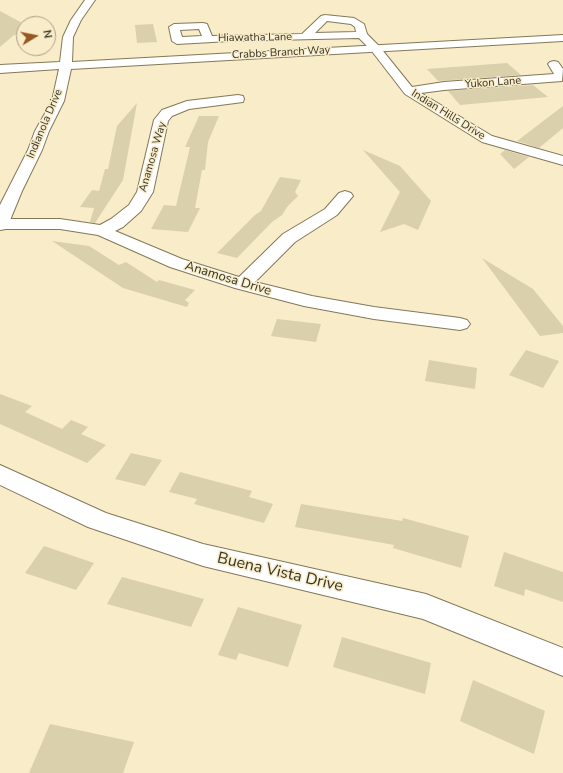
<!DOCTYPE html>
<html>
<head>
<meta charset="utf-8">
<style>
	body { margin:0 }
	#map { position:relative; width:563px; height:773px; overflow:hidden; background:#f8ecc9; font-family:"Nunito Sans",sans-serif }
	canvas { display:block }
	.north { position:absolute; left:16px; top:16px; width:40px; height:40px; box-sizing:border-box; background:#f8ecc9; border:1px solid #aba288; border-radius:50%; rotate:80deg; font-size:11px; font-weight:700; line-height:16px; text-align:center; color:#383426 }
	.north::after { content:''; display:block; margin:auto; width:14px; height:18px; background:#985723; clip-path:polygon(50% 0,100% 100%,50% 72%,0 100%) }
</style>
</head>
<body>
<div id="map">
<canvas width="563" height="773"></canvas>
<div class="north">N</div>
</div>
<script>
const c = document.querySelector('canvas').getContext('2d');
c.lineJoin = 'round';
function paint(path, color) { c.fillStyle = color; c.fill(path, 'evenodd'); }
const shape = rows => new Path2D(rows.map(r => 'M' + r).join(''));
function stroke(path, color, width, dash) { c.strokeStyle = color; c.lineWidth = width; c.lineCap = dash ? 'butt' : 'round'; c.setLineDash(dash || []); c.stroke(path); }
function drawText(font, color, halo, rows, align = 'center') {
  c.font = font + ' "Nunito Sans",sans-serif'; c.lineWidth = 3; c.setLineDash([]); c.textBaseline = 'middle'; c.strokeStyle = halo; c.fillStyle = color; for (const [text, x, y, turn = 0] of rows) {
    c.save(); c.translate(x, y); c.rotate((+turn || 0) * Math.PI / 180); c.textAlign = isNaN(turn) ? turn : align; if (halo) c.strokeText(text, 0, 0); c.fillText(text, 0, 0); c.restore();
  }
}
const building = shape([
	[0,11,24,24,24,33,14,35,0,47],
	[153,24,157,42,137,43,135,25],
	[507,63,521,75,438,81,427,69],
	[533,85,548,97,460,105,448,91],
	[137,103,123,180,95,223,90,222,94,208,80,207,92,190,99,191,105,169,108,169,117,126],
	[563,106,563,128,539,148,517,141],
	[199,116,219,116,208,142,205,170,202,170,195,208,200,208,188,232,151,229,164,205,176,206,190,147,185,147],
	[363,150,400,166,431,201,418,230,404,224,380,232,400,192],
	[505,150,529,157,514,169,500,154],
	[280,177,301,180,295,192,298,196,287,207,282,215,272,222,237,258,217,253,255,215,261,211],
	[52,241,89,246,119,265,126,262,157,282,159,280,195,290,185,300,189,303,187,307,123,288],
	[482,258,533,289,563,326,563,333,540,336],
	[277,319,321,324,316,342,271,336],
	[526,350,559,361,543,388,509,375],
	[429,360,477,368,475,389,425,381],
	[0,394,32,406,25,412,62,429,71,420,88,427,81,434,106,445,87,463,0,424],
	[131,453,162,460,145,486,115,479],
	[180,472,252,491,249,497,273,504,264,523,194,504,197,499,169,492],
	[301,504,402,521,403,518,469,536,461,568,393,548,394,545,295,527],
	[44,546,94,563,76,590,25,573],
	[504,552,563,572,563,602,525,589,524,596,494,586],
	[122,577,204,599,191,627,107,604],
	[238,607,302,625,288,667,239,653,236,660,218,655],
	[342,637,431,663,425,694,333,667],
	[473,680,545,711,534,754,460,721],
	[50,724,134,742,123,773,29,773]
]);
const street = shape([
	[325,15,354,18,364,24,367,34,379,46,412,87,444,82,554,74,548,64,550,62,554,61,558,62,563,69,562,81,444,90,421,93,492,136,563,156,563,165,482,142,405,94,371,50,359,38,230,41,177,44,172,41,169,27,174,24,203,23,207,24,212,36,302,34,321,16,325,15],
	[327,21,351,24,355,27,356,32,315,33,327,21],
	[199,29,202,36,182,37,180,30,199,29],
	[238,95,243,96,244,99,243,102,189,109,172,116,168,121,153,192,141,211,123,227,115,231,182,259,239,277,283,234,325,209,339,193,345,191,351,193,353,196,337,215,295,242,255,282,312,296,374,307,460,318,467,320,470,324,467,328,460,330,374,319,304,306,235,288,170,267,98,235,60,229,0,229,0,219,60,219,100,225,111,219,129,205,137,192,154,120,162,110,187,101,238,95],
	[0,465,106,513,203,544,426,594,436,598,563,648,563,676,423,619,203,566,88,527,0,485,0,465]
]);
const secondary = shape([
	[85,0,95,0,81,20,73,37,72,62,563,35,563,41,71,69,64,101,49,131,42,150,22,191,8,225,6,229,0,230,0,205,28,150,35,131,52,101,59,69,0,73,0,65,60,62,63,37,71,20,85,0]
]);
const farStreetnames = [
	["Hiawatha Lane",255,38,-1],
	["Crabbs Branch Way",281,53,-3],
	["Yukon Lane",493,83,-4],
	["Indian Hills Drive",448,115,32],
	["Indianola Drive",45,124,-67],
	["Anamosa Way",153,157,-74]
];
const streetNames = [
	["Anamosa Drive",228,279,17]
];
const nearStreetnames = [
	["Buena Vista Drive",280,573,13]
];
paint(building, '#dbd0ac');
stroke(street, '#837858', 2);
stroke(secondary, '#837858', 2);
paint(street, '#fff');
paint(secondary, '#fff');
drawText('11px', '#383426', '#f8ecc9', farStreetnames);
drawText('13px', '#383426', '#f8ecc9', streetNames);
drawText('16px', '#383426', '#f8ecc9', nearStreetnames);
</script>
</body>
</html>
